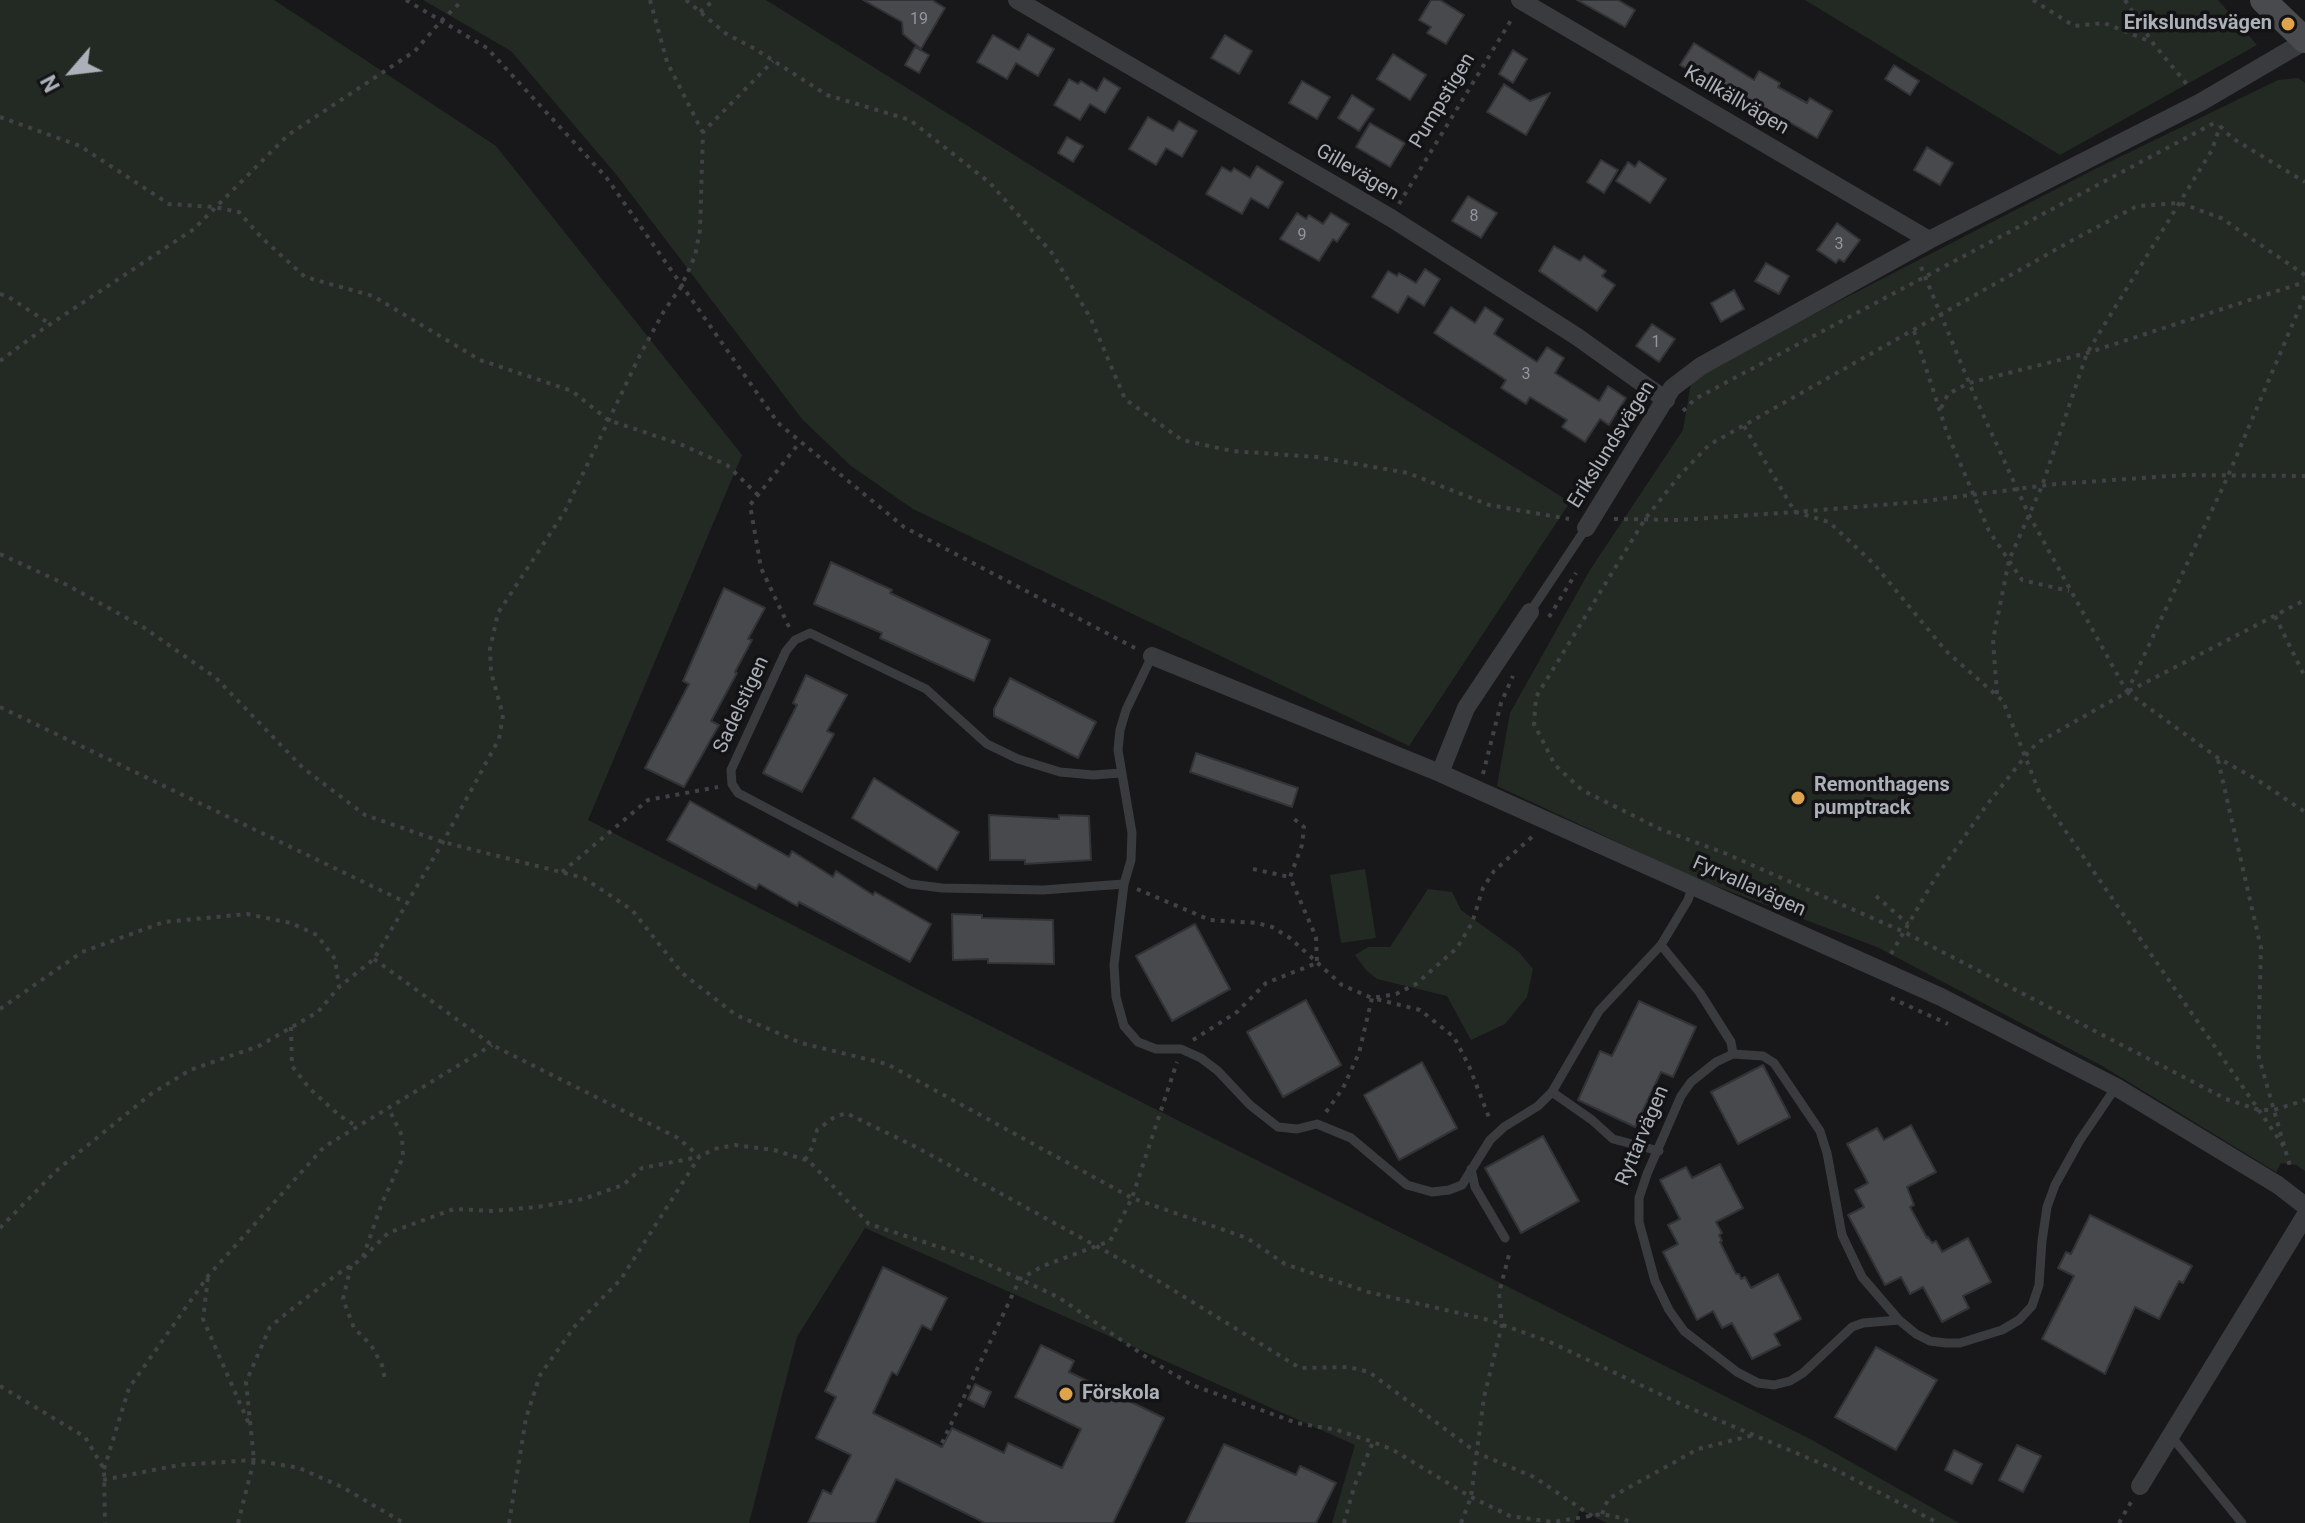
<!DOCTYPE html>
<html>
<head>
<meta charset="utf-8">
<style>
	body { margin:0 }
	#map { position:relative; width:2305px; height:1523px; overflow:hidden; background:#18181a; font-family:Roboto,sans-serif }
	canvas { display:block }
	.north { position:absolute; left:32px; top:32px; width:80px; height:80px; -webkit-text-stroke:6px #131315; paint-order:stroke; rotate:242deg; font-size:22px; font-weight:700; line-height:32px; text-align:center; color:#acb0b8 }
	.north::after { content:''; display:block; margin:auto; width:28px; height:36px; background:#acb0b8; clip-path:polygon(50% 0,100% 100%,50% 72%,0 100%) }
</style>
</head>
<body>
<div id="map">
<canvas width="2305" height="1523"></canvas>
<div class="north">N</div>
</div>
<script>
const c = document.querySelector('canvas').getContext('2d');
c.lineJoin = 'round';
function paint(path, color) { c.fillStyle = color; c.fill(path, 'evenodd'); }
const shape = rows => new Path2D(rows.map(r => 'M' + r).join(''));
function stroke(path, color, width, dash) { c.strokeStyle = color; c.lineWidth = width; c.lineCap = dash ? 'butt' : 'round'; c.setLineDash(dash || []); c.stroke(path); }
function drawText(font, color, halo, rows, align = 'center') {
  c.font = font + ' Roboto,sans-serif'; c.lineWidth = 7; c.setLineDash([]); c.textBaseline = 'middle'; c.strokeStyle = halo; c.fillStyle = color; for (const [text, x, y, turn = 0] of rows) {
    c.save(); c.translate(x, y); c.rotate((+turn || 0) * Math.PI / 180); c.textAlign = isNaN(turn) ? turn : align; if (halo) c.strokeText(text, 0, 0); c.fillText(text, 0, 0); c.restore();
  }
}
const green = shape([
	[0,0,274,0,496,146,742,455,588,820,927,994,1812,1440,1959,1523,1607,1523,1580,1510,1574,1523,1332,1523,1355,1445,865,1228,797,1337,749,1523,0,1523],
	[423,0,766,0,1570,502,1409,746,913,509,851,466,802,419,615,173,511,51],
	[1805,0,2218,0,2257,45,2060,155],
	[2298,78,2305,83,2305,1171,2296,1165,2281,1163,2276,1172,2104,1067,1877,947,1697,879,1497,786,1510,713,1590,570,1683,430,1692,377,2093,170,2278,80],
	[1365,869,1376,938,1341,943,1330,875],
	[1428,889,1452,892,1461,910,1519,952,1533,969,1527,997,1505,1024,1471,1040,1447,996,1377,979,1366,970,1355,955,1368,947,1390,947]
]);
const building = shape([
	[863,0,932,0,945,8,921,49,903,34,902,22,863,0],
	[1431,0,1440,0,1464,15,1446,44,1427,33,1431,27,1419,20,1431,0],
	[1577,0,1618,0,1635,10,1625,27,1577,0],
	[1028,34,1054,49,1038,76,1016,63,1007,79,977,62,993,35,1019,50,1028,34],
	[1225,35,1252,51,1239,74,1211,58,1225,35],
	[1694,43,1754,80,1759,71,1780,83,1778,87,1807,103,1810,98,1832,111,1817,138,1721,83,1718,87,1680,65,1694,43],
	[915,47,929,55,919,73,905,65,915,47],
	[1513,50,1527,59,1513,83,1499,74,1513,50],
	[1393,54,1426,75,1410,100,1377,79,1393,54],
	[1894,65,1919,81,1910,95,1885,79,1894,65],
	[1104,78,1120,88,1105,113,1090,104,1080,120,1054,105,1069,79,1078,84,1081,81,1097,91,1104,78],
	[1302,81,1330,97,1317,119,1289,103,1302,81],
	[1504,84,1530,101,1550,93,1526,135,1487,112,1504,84],
	[1352,95,1374,109,1359,131,1338,118,1352,95],
	[1148,117,1173,131,1179,121,1197,131,1182,157,1166,148,1156,165,1129,149,1148,117],
	[1370,123,1405,143,1390,167,1356,147,1370,123],
	[1067,137,1083,146,1073,162,1058,153,1067,137],
	[1927,147,1953,163,1940,185,1914,170,1927,147],
	[1601,160,1618,170,1604,193,1587,182,1601,160],
	[1639,161,1666,179,1650,203,1616,181,1628,162,1635,167,1639,161],
	[1257,166,1283,182,1268,208,1251,198,1242,214,1206,194,1222,167,1231,172,1234,168,1250,178,1257,166],
	[1468,196,1497,213,1481,238,1452,221,1468,196],
	[1297,213,1306,219,1309,215,1323,224,1331,213,1349,224,1337,242,1333,239,1319,261,1280,239,1297,213],
	[1837,223,1860,240,1844,262,1839,259,1836,263,1817,250,1837,223],
	[1554,246,1580,261,1584,256,1606,271,1602,276,1615,285,1597,311,1539,271,1554,246],
	[1766,263,1789,276,1779,294,1755,281,1766,263],
	[1425,269,1440,279,1424,306,1408,296,1398,313,1372,297,1388,271,1397,276,1399,273,1416,283,1425,269],
	[1734,290,1744,309,1721,322,1711,303,1734,290],
	[1451,307,1475,323,1485,307,1503,319,1494,334,1537,362,1547,347,1564,358,1555,373,1599,401,1608,386,1626,398,1609,425,1600,419,1585,442,1562,427,1567,420,1530,397,1526,404,1501,388,1506,380,1434,333,1451,307],
	[1652,324,1675,339,1659,362,1636,346,1652,324],
	[831,562,892,590,890,593,990,640,974,681,880,638,882,633,814,604,831,562],
	[724,588,765,608,748,639,752,640,735,672,737,673,711,721,719,725,684,787,645,768,689,684,683,681,724,588],
	[806,675,847,695,827,731,834,734,802,792,763,773,797,705,793,703,806,675],
	[1010,678,1096,722,1078,758,994,716,994,709,1010,678],
	[1196,753,1298,788,1292,807,1190,772,1196,753],
	[874,778,959,832,937,870,852,818,874,778],
	[690,801,789,857,792,851,833,877,836,871,873,895,875,892,931,924,910,962,799,902,797,906,759,884,756,889,667,840,690,801],
	[989,815,1059,819,1059,815,1089,816,1091,860,1025,864,1025,860,990,860,989,815],
	[952,914,982,915,982,918,1053,920,1054,964,988,963,988,959,953,960,952,914],
	[1195,924,1230,989,1172,1021,1136,956,1195,924],
	[1306,1000,1341,1065,1283,1097,1247,1032,1306,1000],
	[1639,1001,1696,1027,1673,1077,1661,1072,1635,1127,1578,1100,1600,1051,1612,1056,1639,1001],
	[1422,1062,1457,1128,1399,1160,1364,1095,1422,1062],
	[1763,1065,1790,1117,1738,1144,1711,1092,1763,1065],
	[1911,1125,1936,1172,1907,1187,1914,1205,1910,1207,1927,1238,1928,1237,1932,1243,1936,1241,1942,1252,1968,1238,1991,1282,1963,1296,1969,1308,1942,1322,1923,1287,1910,1294,1901,1277,1885,1285,1848,1215,1864,1207,1855,1190,1868,1183,1847,1144,1877,1128,1884,1140,1911,1125],
	[1543,1136,1579,1201,1521,1233,1485,1168,1543,1136],
	[1720,1164,1743,1208,1716,1222,1722,1233,1719,1235,1722,1241,1720,1242,1736,1274,1739,1274,1741,1279,1745,1277,1751,1288,1778,1274,1801,1319,1774,1334,1780,1345,1752,1359,1732,1323,1722,1328,1713,1311,1697,1320,1663,1252,1678,1244,1668,1225,1680,1219,1660,1180,1686,1167,1692,1178,1720,1164],
	[2090,1215,2192,1266,2183,1283,2179,1281,2159,1319,2135,1307,2105,1374,2042,1339,2074,1276,2058,1268,2066,1252,2071,1254,2090,1215],
	[883,1267,947,1298,931,1330,922,1325,897,1375,892,1372,873,1413,942,1447,952,1428,1004,1453,1008,1443,1062,1468,1081,1429,1015,1397,1041,1345,1074,1361,1069,1372,1164,1418,1113,1523,985,1523,896,1479,875,1523,808,1523,823,1490,831,1494,851,1455,816,1438,836,1397,825,1391,883,1267],
	[1876,1347,1937,1380,1896,1450,1835,1417,1876,1347],
	[975,1384,991,1392,984,1407,968,1399,975,1384],
	[1224,1444,1296,1475,1300,1466,1336,1483,1316,1523,1186,1523,1224,1444],
	[2017,1445,2041,1456,2023,1492,1999,1480,2017,1445],
	[1954,1450,1982,1464,1972,1484,1945,1470,1954,1450]
]);
const path = shape([
	[406,0,487,48,606,177,778,423,904,527,1135,648],
	[650,0,667,62,702,131],
	[686,0,725,33,755,49,827,95,910,120,990,183,1052,253,1091,319,1125,399,1182,440,1232,451,1317,457,1408,473,1489,505,1569,519],
	[2033,0,2074,26,2104,23,2149,41],
	[2125,0,2152,42,2190,88],
	[700,12,714,0],
	[0,117,80,146,169,204,214,207,239,212,261,237,305,277,373,296,480,360,572,391,608,420,680,444,727,465,758,495],
	[2220,126,2232,138,2305,182],
	[1399,204,1513,17],
	[1921,267,1975,397,2029,515,2127,692],
	[2305,275,2221,218,2180,203,2137,206,2071,241,1709,445,1680,475,1645,519,1536,697,1534,724,1555,765,1582,790,1660,829,1727,854,1904,932,2226,1099,2259,1110,2274,1110,2305,1100],
	[0,294,7,296,50,324],
	[1914,331,1946,430,1989,531,2022,580,2069,591],
	[0,361,43,329,194,229,288,135,415,51,441,21,463,0],
	[1941,408,1948,394,1969,383,2087,353,2305,282],
	[1683,411,1695,399,2216,122],
	[1744,426,1795,512,1829,522,1874,564,1946,651,2003,701,2040,794,2285,1148],
	[1614,519,1678,520,1795,512,1917,502,2056,484,2185,475,2305,476],
	[0,554,67,585,143,627,216,678,303,768,365,815,443,842,584,878,632,910,682,973,736,1015,801,1043,887,1064,1132,1198,1247,1238,1285,1264,1368,1292,1489,1320,1550,1342,1685,1406,1834,1469,1938,1523],
	[2275,616,2305,677],
	[1549,617,1576,573],
	[789,627,761,568,750,505,800,442],
	[2129,691,2305,600],
	[2127,692,2228,476,2305,295],
	[1997,694,1993,640,2009,560,2042,486,2087,353,2212,150,2220,126],
	[0,707,407,903],
	[2218,760,2261,948,2258,1054,2291,1170],
	[1483,774,1501,703,1513,676],
	[1253,869,1290,877],
	[562,872,648,800,718,787],
	[1137,889,1210,920,1257,923,1272,927,1290,938,1342,985,1372,998,1396,994,1416,984,1457,948,1472,923,1483,888,1494,871,1534,835],
	[1876,896,1908,924],
	[1891,954,1934,880,1986,806,2027,754,2037,743,2127,692,2218,758,2256,779,2305,812],
	[374,959,492,1045,678,1138,699,1156],
	[1891,998,1948,1024],
	[0,1009,82,952,164,922,247,914,291,923,317,935,335,959,339,986],
	[291,1027,292,1066,310,1089,340,1116,358,1127],
	[1193,1040,1237,1012,1266,983,1317,963,1316,937,1290,877,1302,845,1304,827,1293,818],
	[1326,1112,1343,1088,1359,1053,1372,998,1420,1010,1454,1037,1469,1066,1490,1120],
	[805,1160,812,1148,817,1130,833,1118,846,1113,918,1148,1147,1274,1300,1368,1349,1367,1369,1372,1477,1453,1534,1477,1592,1516],
	[0,1228,56,1171,151,1094,190,1070,259,1046,318,1012,339,987,374,959,443,842,499,739,503,715,491,672,490,649,498,613,565,511,640,355,664,311,681,287,695,256,700,230,703,132,773,61],
	[363,1257,382,1203,403,1157,402,1136,389,1109],
	[351,1266,343,1299,354,1328,371,1345,382,1365,385,1380],
	[208,1278,203,1319,249,1424],
	[0,1386,85,1437,104,1469,105,1523],
	[942,1443,1020,1279,1043,1266,1110,1241,1132,1198,1177,1062],
	[104,1469,129,1388,208,1276,324,1147,492,1045],
	[103,1480,179,1465,254,1460,299,1468,342,1487,404,1523],
	[1602,1514,1608,1499,1698,1449,1754,1435],
	[238,1523,254,1460,246,1382,270,1327,288,1312,336,1275,362,1259,388,1233,454,1209,492,1211,537,1207,583,1199,623,1185,642,1168,699,1157],
	[509,1523,526,1418,540,1375,575,1326,621,1279,699,1157,714,1149,735,1145,774,1150,809,1161,869,1224,979,1260,1058,1297,1155,1363,1192,1385,1297,1423,1337,1430,1373,1442,1393,1450,1471,1497,1510,1516,1553,1522,1602,1514,1622,1518,1632,1523],
	[1344,1523,1354,1487,1373,1442],
	[1461,1523,1471,1497,1484,1397,1502,1325,1499,1293,1510,1251],
	[2119,1523,2131,1502]
]);
const service = shape([
	[1530,612,1586,528],
	[1152,656,1126,710,1120,730,1118,750,1132,833,1131,860,1124,884,1114,965,1116,997,1124,1026,1138,1042,1156,1049,1181,1049,1201,1058,1218,1071,1250,1105,1278,1127,1297,1129,1317,1124,1351,1138,1407,1185,1432,1192,1449,1190,1462,1185,1490,1140,1504,1127,1538,1106,1552,1092,1599,1011,1661,945,1688,900,1693,885],
	[1121,773,1093,775,1060,772,1018,759,987,744,926,689,810,633,795,640,786,651,731,770,732,784,738,793,910,884,942,888,1043,890,1124,884],
	[1661,945,1700,993,1731,1042,1733,1054],
	[1552,1092,1592,1120,1613,1139,1659,1151],
	[1471,1169,1475,1187,1505,1238],
	[1899,1320,1863,1323,1852,1327,1803,1373,1790,1381,1774,1385,1758,1383,1737,1372,1684,1331,1669,1310,1655,1281,1639,1222,1639,1198,1647,1174,1681,1096,1691,1082,1716,1062,1733,1054,1763,1056,1774,1063,1820,1131,1827,1153,1842,1235,1862,1277,1899,1320,1916,1334,1930,1341,1946,1343,1960,1343,2002,1330,2019,1320,2032,1306,2039,1285,2042,1241,2047,1207,2055,1185,2080,1140,2116,1087],
	[2171,1436,2242,1523]
]);
const minor = shape([
	[1017,0,1391,218,1576,336,1666,400],
	[1520,0,1929,240],
	[1586,528,1672,388,1701,366,1929,240,2201,102,2305,41],
	[1152,656,1440,773,1941,997,2116,1087,2278,1185,2305,1206],
	[1440,773,1466,708,1530,612],
	[2140,1486,2305,1216]
]);
const secondary = shape([
	[2263,0,2305,40]
]);
const markers = [
	[2288,24,8,"#dfa44b"],
	[1798,798,8,"#dfa44b"],
	[1066,1394,8,"#dfa44b"]
];
const numberNames = [
	["19",919,20],
	["8",1474,217],
	["9",1302,236],
	["3",1839,245],
	["1",1656,343],
	["3",1526,375]
];
const poiNames = [
	["Erikslundsvägen",2272,24,"right"],
	["Remonthagens",1814,786],
	["pumptrack",1814,809],
	["Förskola",1082,1394]
];
const streetNames = [
	["Pumpstigen",1443,101,-59],
	["Kallkällvägen",1736,101,30],
	["Gillevägen",1357,173,30],
	["Erikslundsvägen",1612,445,-58],
	["Sadelstigen",742,705,-65],
	["Fyrvallavägen",1749,887,24],
	["Ryttarvägen",1643,1136,-67]
];
paint(green, '#232a23');
paint(building, '#47494c');
stroke(building, '#323336', 2);
stroke(path, '#404246', 4, [4, 6]);
stroke(service, '#3a3b3f', 9);
stroke(minor, '#3a3b3f', 18);
stroke(secondary, '#484a4e', 26);
for (const [x, y, r, color] of markers) { const dot = new Path2D(); dot.arc(x, y, r, 0, 2 * Math.PI); c.fillStyle = color; c.fill(dot); stroke(dot, '#131315', 3); }
drawText('16px', '#93969d', null, numberNames);
drawText('bold 20px', '#acb0b8', '#131315', poiNames, 'left');
drawText('20px', '#acb0b8', '#131315', streetNames);
</script>
</body>
</html>
